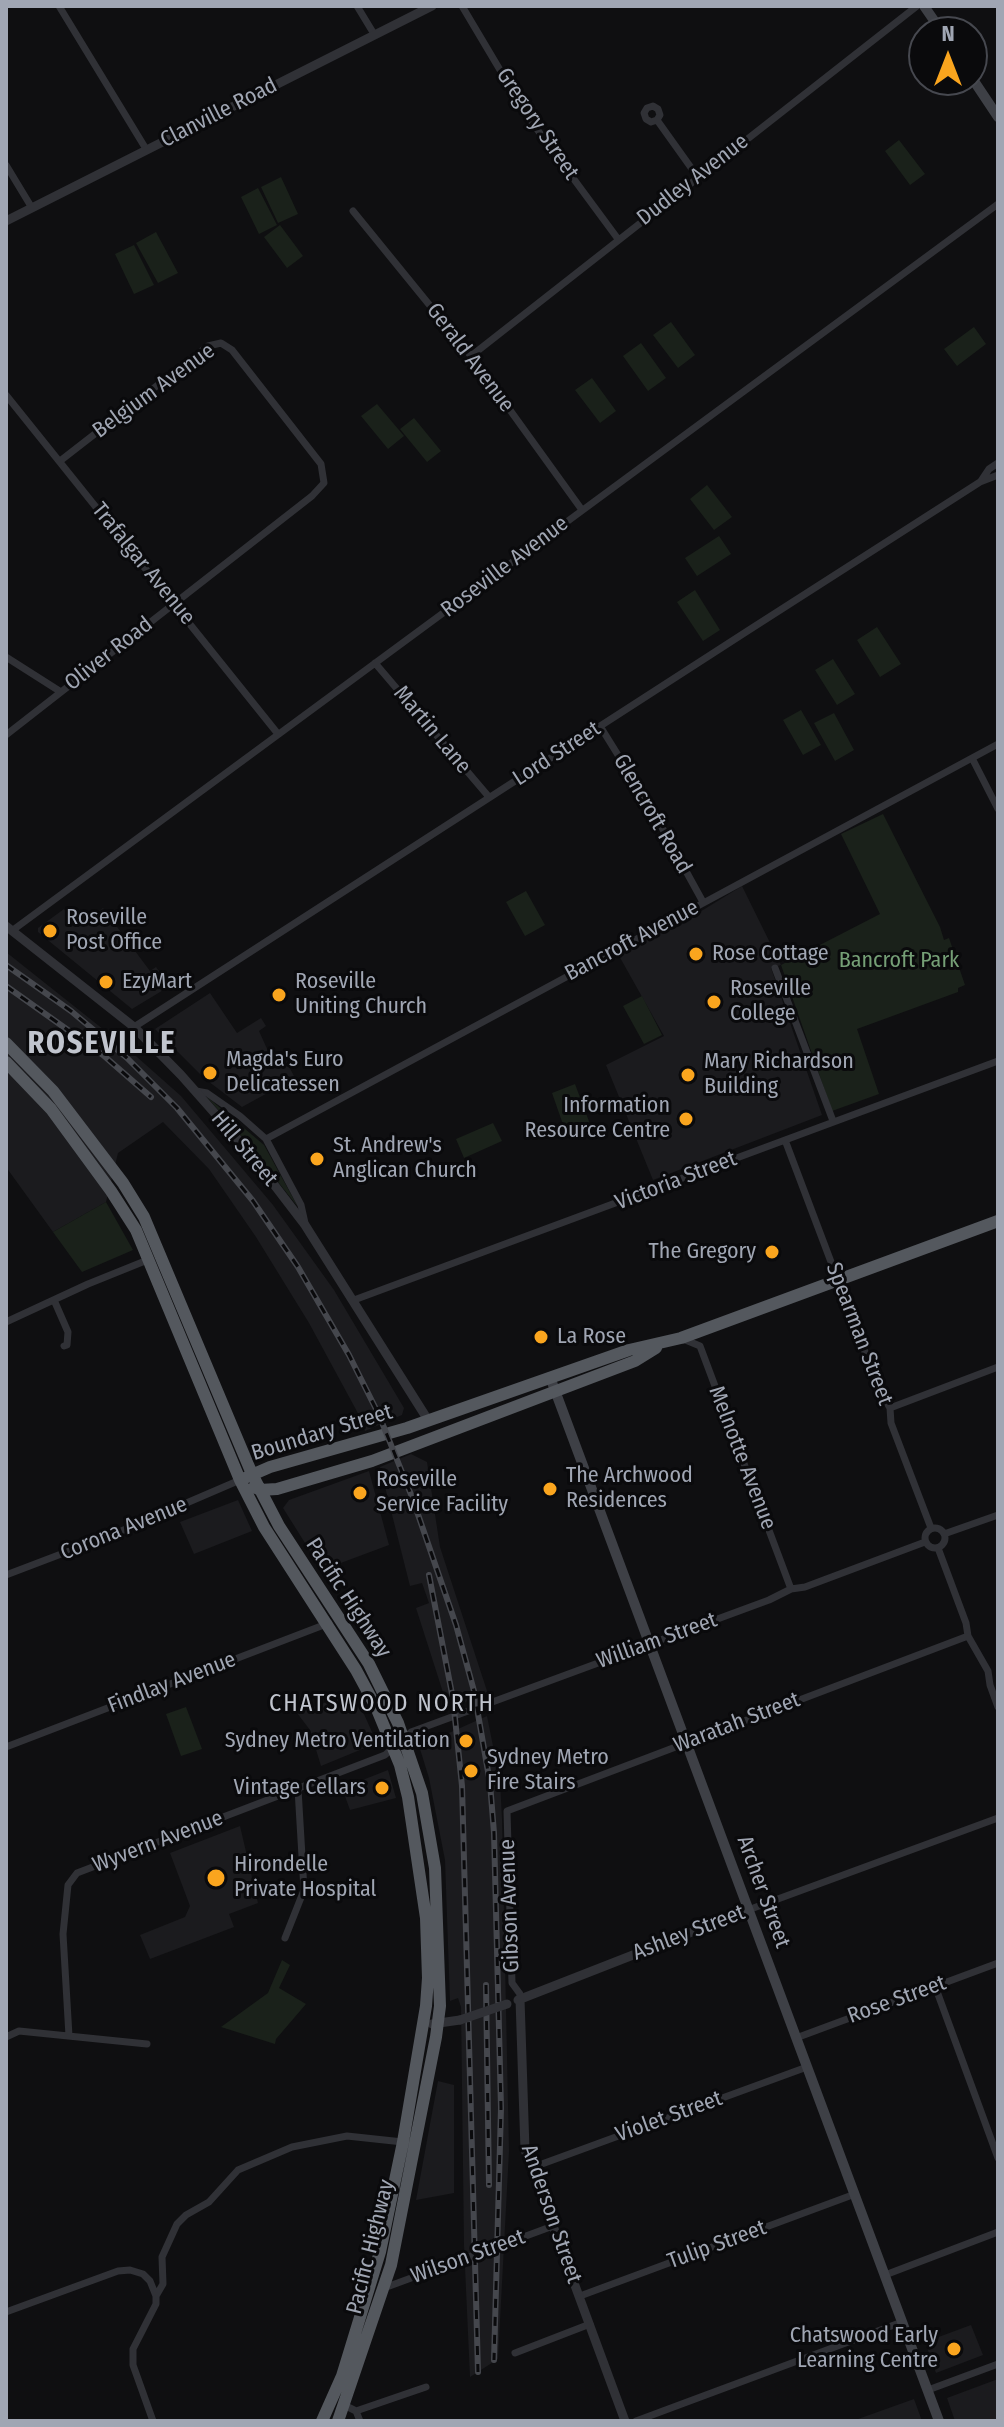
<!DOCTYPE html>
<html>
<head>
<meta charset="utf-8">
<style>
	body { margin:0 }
	#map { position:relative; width:1004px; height:2427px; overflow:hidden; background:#0f0f11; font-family:"Fira Sans Condensed",sans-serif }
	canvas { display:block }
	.frame { position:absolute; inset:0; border:8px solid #a0a6b3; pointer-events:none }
	.north { position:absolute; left:908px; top:16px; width:80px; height:80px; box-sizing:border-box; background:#0a0a0c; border:2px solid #46484f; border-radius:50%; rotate:0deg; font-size:22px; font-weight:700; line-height:32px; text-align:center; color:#a0a6b3 }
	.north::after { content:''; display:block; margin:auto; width:28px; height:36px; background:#faa51e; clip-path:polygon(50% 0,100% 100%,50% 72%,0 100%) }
</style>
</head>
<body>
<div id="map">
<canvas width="1004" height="2427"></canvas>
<div class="frame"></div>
<div class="north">N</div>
</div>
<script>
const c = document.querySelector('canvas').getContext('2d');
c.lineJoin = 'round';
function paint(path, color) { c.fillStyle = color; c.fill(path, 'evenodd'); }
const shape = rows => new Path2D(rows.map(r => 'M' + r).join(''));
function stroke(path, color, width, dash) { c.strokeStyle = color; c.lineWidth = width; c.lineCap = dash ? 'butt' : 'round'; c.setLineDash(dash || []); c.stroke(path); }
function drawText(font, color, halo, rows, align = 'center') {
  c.font = font + ' "Fira Sans Condensed",sans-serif'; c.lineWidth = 6; c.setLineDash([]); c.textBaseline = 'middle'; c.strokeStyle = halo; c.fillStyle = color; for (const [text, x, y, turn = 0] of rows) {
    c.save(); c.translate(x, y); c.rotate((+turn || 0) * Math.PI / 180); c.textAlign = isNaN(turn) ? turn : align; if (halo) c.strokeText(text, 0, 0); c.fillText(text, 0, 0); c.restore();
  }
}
const built = shape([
	[742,886,781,965,771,968,822,1115,653,1180,606,1065,664,1036,618,954,703,910],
	[103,908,150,971,156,967,170,986,132,1009,38,932,38,928,64,909,78,926],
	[6,952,128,1049,181,1096,273,1205,334,1290,404,1408,402,1415,365,1431,360,1417,309,1323,256,1237,209,1169,163,1122,118,1153,106,1202,53,1232,6,1167],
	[210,993,237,1033,261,1018,266,1026,259,1031,273,1062,284,1057,295,1078,242,1107,204,1078,155,1029],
	[411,1454,427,1462,440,1547,488,1694,448,1708,416,1608,429,1603,422,1583,410,1586,380,1467],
	[369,1471,389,1545,322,1570,283,1508,289,1500],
	[238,1500,252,1531,194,1554,180,1522],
	[354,1692,377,1743,321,1766,310,1730,297,1713],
	[487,1716,500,1781,502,1819,509,2151,498,2359,470,2377,464,2245,461,2007,458,1998,450,2001,445,1860,429,1778,420,1749,422,1745],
	[388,1770,396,1798,350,1810,342,1788],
	[240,1826,258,1903,229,1914,234,1927,150,1959,140,1935,185,1917,190,1906,170,1853],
	[438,2081,454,2085,454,2193,416,2200],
	[971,2325,983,2355,936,2373,925,2342],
	[998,2379,998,2421,955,2421,947,2398],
	[914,2399,922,2421,859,2421,858,2419]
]);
const green = shape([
	[899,140,925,174,910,185,885,151],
	[281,177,298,214,278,223,261,187],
	[258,188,277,225,259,234,241,197],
	[280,225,303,256,287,268,264,237],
	[156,232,178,273,158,283,136,243],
	[134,245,154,285,134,294,115,254],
	[671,322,695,355,678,368,653,335],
	[974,327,986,344,957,366,944,349],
	[641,343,666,378,648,391,623,356],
	[592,378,616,411,600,423,575,390],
	[377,404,404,436,388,449,361,416],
	[414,418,441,451,427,462,400,429],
	[707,485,732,517,714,530,690,499],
	[719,536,731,554,697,576,685,558],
	[695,590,720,630,703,641,677,602],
	[877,627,901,664,880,677,857,640],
	[833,659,855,694,837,705,815,670],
	[801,710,821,745,803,755,783,720],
	[834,713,854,750,835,761,814,723],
	[883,814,940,927,944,940,949,938,965,985,958,988,958,992,857,1029,879,1094,832,1111,781,965,880,914,841,834],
	[526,891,545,925,525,936,506,902],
	[642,996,662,1035,644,1044,623,1006],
	[575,1084,590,1124,566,1133,552,1093],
	[205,1095,264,1145,298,1207,244,1139],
	[493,1123,502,1141,464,1158,456,1139],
	[106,1202,133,1250,82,1272,53,1232],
	[186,1707,202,1749,181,1756,166,1714],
	[282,1960,290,1965,279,1988,306,2004,276,2039,275,2044,221,2027,268,1993]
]);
const minor = shape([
	[59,6,146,149],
	[357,6,374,34],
	[462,6,528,117,618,239],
	[657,120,651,122,646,119,644,113,647,108,653,106,658,109,660,115,657,120,697,176],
	[6,165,32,208],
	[353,211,471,356,582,510],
	[471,356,917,6],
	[6,395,278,734],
	[981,481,989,469,998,463],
	[6,657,61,692],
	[375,663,489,797],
	[600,726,654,813,703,902],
	[6,735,312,496,324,483,321,464,232,350,221,343,208,346,60,461],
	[972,758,998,809],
	[13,930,998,204],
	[775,968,833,1121],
	[134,1027,749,630,980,482,998,475],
	[196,1091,207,1093,240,1116,266,1139,301,1205,305,1223],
	[266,1139,998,744],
	[785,1140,879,1389,890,1408,891,1423,931,1528],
	[54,1300,68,1332,67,1345,64,1346],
	[354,1300,998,1061],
	[6,1322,88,1284,150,1259],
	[683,1339,700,1346,791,1589],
	[890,1408,998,1367],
	'925 1538a10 10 0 1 1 20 0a10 10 0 1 1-20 0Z',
	[944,1534,998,1515],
	[938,1548,966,1623,968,1636,988,1671,990,1685,998,1707],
	[6,1575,119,1532,240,1480],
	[6,1747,329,1623],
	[748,1910,998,1818],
	[285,1938,304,1890,298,1789],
	[935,1986,998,2158],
	[520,1999,520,1994,512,1983,507,1811,968,1636],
	[69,2036,63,1934,68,1885,77,1873,385,1755,411,1732,769,1600,791,1589,805,1587,925,1542],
	[6,2037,19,2031,147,2044],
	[796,2038,998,1963],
	[531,2168,807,2067],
	[507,2243,553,2226],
	[885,2275,998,2232],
	[384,2288,460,2260],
	[580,2296,855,2194],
	[6,2312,118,2271,130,2270,143,2274,150,2281,156,2296],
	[515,2353,590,2324],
	[928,2390,998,2364],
	[342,2404,356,2411,360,2421],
	[356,2411,426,2387],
	[153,2421,133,2365,133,2349,156,2304,156,2296,163,2284,162,2257,177,2224,186,2215,209,2202,238,2170,292,2147,347,2136,403,2142],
	[636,2421,902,2322]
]);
const tertiary = shape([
	[6,221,432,6],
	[6,926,134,1027,181,1075,249,1152,305,1225,428,1420],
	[520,1999,525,2150,625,2421],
	[518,2000,748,1910],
	[432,2024,460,2020]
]);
const secondary = shape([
	[924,6,942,32],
	[972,78,998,117],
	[550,1377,939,2421]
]);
const trunk = shape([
	[6,1043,53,1091,123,1183,144,1217,252,1474,279,1526,369,1664,398,1723,422,1793,435,1868,440,2006,436,2037,391,2265,338,2421],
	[6,1062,51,1109,111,1191,136,1230,240,1480,264,1527,356,1670,376,1707,400,1765,408,1797,426,1918,428,1978,426,2006,403,2142,380,2252,342,2376,322,2421],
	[247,1477,270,1467,407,1428,629,1350,681,1338,998,1221],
	[254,1487,260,1490,277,1489,372,1461,635,1361,656,1348]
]);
const rail = shape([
	[6,965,71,1011,127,1058,177,1108,253,1201,298,1267,349,1355,379,1415,412,1497,456,1625,474,1691,490,1783,494,1833,501,2108,494,2360],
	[6,986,103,1055,151,1097],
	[429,1575,453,1699,462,1786,478,2372],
	[486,1985,489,2185]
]);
const minorBridge = shape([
	[460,2260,507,2243]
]);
const tertiaryBridge = shape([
	[460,2020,507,2004]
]);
const markers = [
	[50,931,8,"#faa51e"],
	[696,954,8,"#faa51e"],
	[106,982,8,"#faa51e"],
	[279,995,8,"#faa51e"],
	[714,1002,8,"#faa51e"],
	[210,1073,8,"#faa51e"],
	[688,1075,8,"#faa51e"],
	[686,1119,8,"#faa51e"],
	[317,1159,8,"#faa51e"],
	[772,1252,8,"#faa51e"],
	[541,1337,8,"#faa51e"],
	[550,1489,8,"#faa51e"],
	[360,1493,8,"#faa51e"],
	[466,1741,8,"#faa51e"],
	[471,1771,8,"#faa51e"],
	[382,1788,8,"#faa51e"],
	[216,1878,10,"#faa51e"],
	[954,2349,8,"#faa51e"]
];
const streetNames = [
	["Clanville Road",219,113,-27],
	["Gregory Street",537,124,56],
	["Dudley Avenue",693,180,-38],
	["Gerald Avenue",470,358,53],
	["Belgium Avenue",154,391,-36],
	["Trafalgar Avenue",143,564,51],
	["Roseville Avenue",505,567,-37],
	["Oliver Road",109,654,-38],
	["Martin Lane",432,730,50],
	["Lord Street",557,754,-33],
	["Glencroft Road",652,814,60],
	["Bancroft Avenue",632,941,-28],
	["Hill Street",244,1149,50],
	["Victoria Street",676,1181,-21],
	["Spearman Street",859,1334,69],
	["Boundary Street",322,1433,-17],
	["Melnotte Avenue",742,1458,69],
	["Corona Avenue",124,1529,-22],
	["Pacific Highway",348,1598,57],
	["William Street",657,1641,-20],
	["Findlay Avenue",172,1683,-21],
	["Waratah Street",737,1723,-21],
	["Wyvern Avenue",158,1842,-21],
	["Archer Street",763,1892,70],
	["Gibson Avenue",510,1906,-92],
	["Ashley Street",689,1933,-21],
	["Rose Street",897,2000,-20],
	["Violet Street",669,2117,-20],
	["Anderson Street",551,2214,71],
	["Tulip Street",717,2245,-20],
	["Pacific Highway",371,2247,-76],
	["Wilson Street",468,2257,-20]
];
const poiNames = [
	["Roseville",66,918],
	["Post Office",66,943],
	["Rose Cottage",712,954],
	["EzyMart",122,982],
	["Roseville",295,982],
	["Uniting Church",295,1007],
	["Roseville",730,989],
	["College",730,1014],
	["Magda's Euro",226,1060],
	["Delicatessen",226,1085],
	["Mary Richardson",704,1062],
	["Building",704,1087],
	["Information",670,1106,"right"],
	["Resource Centre",670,1131,"right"],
	["St. Andrew's",333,1146],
	["Anglican Church",333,1171],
	["The Gregory",756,1252,"right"],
	["La Rose",557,1337],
	["The Archwood",566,1476],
	["Residences",566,1501],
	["Roseville",376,1480],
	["Service Facility",376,1505],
	["Sydney Metro Ventilation",450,1741,"right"],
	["Sydney Metro",487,1758],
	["Fire Stairs",487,1783],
	["Vintage Cellars",366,1788,"right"],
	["Hirondelle",234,1865],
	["Private Hospital",234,1890],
	["Chatswood Early",938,2336,"right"],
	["Learning Centre",938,2361,"right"]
];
const parkNames = [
	["Bancroft Park",899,961]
];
const neighbourhoodNames = [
	["CHATSWOOD NORTH",382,1704]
];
const districtNames = [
	["ROSEVILLE",102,1045]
];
paint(built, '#1b1b1e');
paint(green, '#1a211a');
stroke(minor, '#303136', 7);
stroke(tertiary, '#303136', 9);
stroke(secondary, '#3e4046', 10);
stroke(trunk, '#54585e', 12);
stroke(rail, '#45474d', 6);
stroke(rail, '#0a0a0c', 3, [9]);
stroke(minorBridge, '#303136', 7);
stroke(tertiaryBridge, '#303136', 9);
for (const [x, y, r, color] of markers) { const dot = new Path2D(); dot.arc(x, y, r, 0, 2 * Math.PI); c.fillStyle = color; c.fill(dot); stroke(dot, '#0a0a0c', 3); }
drawText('22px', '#a0a6b3', '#0a0a0c', streetNames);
drawText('22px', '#a0a6b3', '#0a0a0c', poiNames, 'left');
drawText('22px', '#759f76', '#0a0a0c', parkNames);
c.letterSpacing = '2px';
drawText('24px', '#c1c5ce', '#0a0a0c', neighbourhoodNames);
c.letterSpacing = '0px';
c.letterSpacing = '2px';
drawText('bold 30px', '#c1c5ce', '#0a0a0c', districtNames);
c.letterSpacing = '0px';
</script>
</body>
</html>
